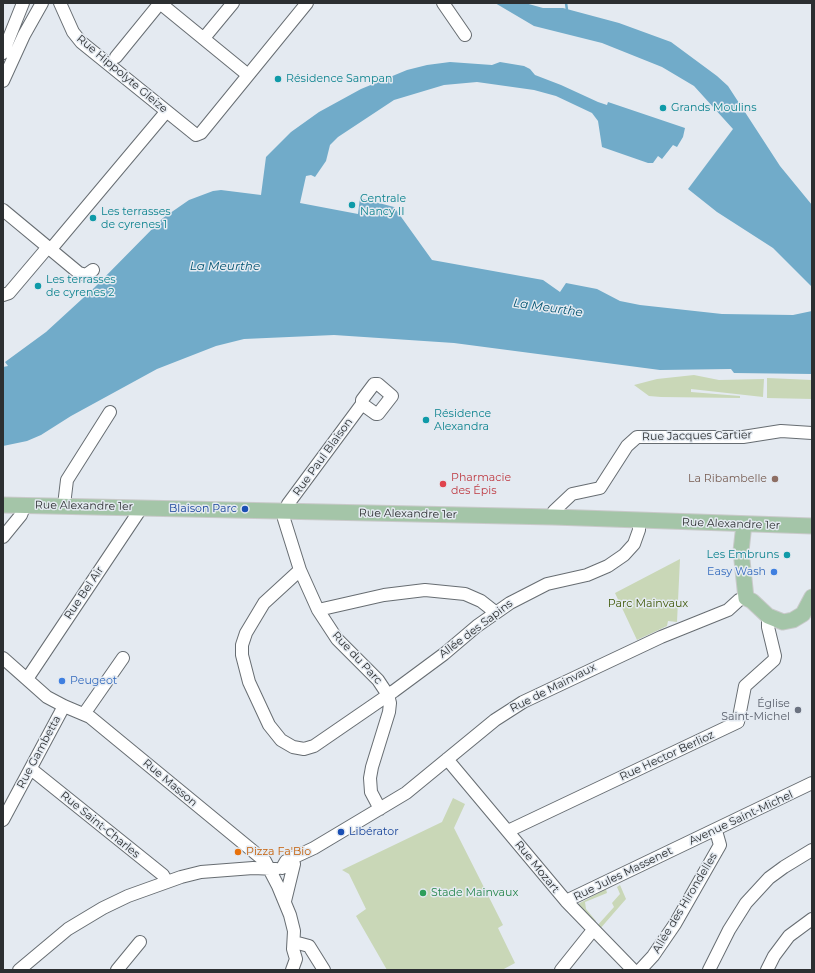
<!DOCTYPE html>
<html>
<head>
<meta charset="utf-8">
<style>
	body { margin:0 }
	#map { position:relative; width:815px; height:973px; overflow:hidden; background:#e4eaf1; font-family:Montserrat,sans-serif }
	canvas { display:block }
	.frame { position:absolute; inset:0; border:4px solid #2c2f31; pointer-events:none }
</style>
</head>
<body>
<div id="map">
<canvas width="815" height="973"></canvas>
<div class="frame"></div>
</div>
<script>
const c = document.querySelector('canvas').getContext('2d');
c.lineJoin = 'round';
function paint(path, color) { c.fillStyle = color; c.fill(path, 'evenodd'); }
const shape = rows => new Path2D(rows.map(r => 'M' + r).join(''));
function stroke(path, color, width, dash) { c.strokeStyle = color; c.lineWidth = width; c.lineCap = dash ? 'butt' : 'round'; c.setLineDash(dash || []); c.stroke(path); }
function drawText(font, color, halo, rows, align = 'center') {
  c.font = font + ' Montserrat,sans-serif'; c.lineWidth = 3; c.setLineDash([]); c.textBaseline = 'middle'; c.strokeStyle = halo; c.fillStyle = color; for (const [text, x, y, turn = 0] of rows) {
    c.save(); c.translate(x, y); c.rotate((+turn || 0) * Math.PI / 180); c.textAlign = isNaN(turn) ? turn : align; if (halo) c.strokeText(text, 0, 0); c.fillText(text, 0, 0); c.restore();
  }
}
const green = shape([
	[694,375,719,380,764,379,763,397,691,389,691,392,740,396,740,398,661,397,649,396,634,385,657,379],
	[767,378,812,380,812,399,767,398],
	[680,559,677,622,668,621,667,626,637,640,615,593],
	[453,798,465,804,454,828,503,925,498,928,515,963,502,970,387,970,356,916,366,909,349,874,342,870,442,822],
	[620,885,626,899,599,930,596,927,614,907,612,903,620,894,617,887],
	[606,889,607,893,585,902,586,909,596,921,593,924,578,904]
]);
const water = shape([
	[495,3,525,3,543,8,563,8,619,23,671,42,717,76,728,86,780,166,812,205,812,287,773,248,717,212,688,189,733,129,694,86,662,67,602,43,534,26],
	[450,62,492,65,500,62,524,66,530,69,535,75,561,85,598,102,607,105,608,102,685,128,683,137,677,147,673,145,662,159,658,156,653,163,648,163,602,147,598,121,592,113,556,96,534,90,477,82,444,85,394,100,338,137,330,145,326,161,315,177,311,175,306,176,300,203,358,214,360,198,394,207,432,260,543,280,560,292,566,283,597,289,620,301,640,305,722,314,793,315,812,311,812,374,734,373,731,369,660,370,454,343,334,335,244,339,216,346,157,369,71,416,41,435,27,441,3,446,3,367,8,366,5,362,46,332,94,288,163,218,189,200,213,191,221,190,261,195,266,157,291,132,319,112,361,89,407,70,427,65]
]);
const stream = shape([
	[566,3,567,10]
]);
const minor = shape([
	[60,3,73,32,81,42,196,135,201,133,307,3],
	[160,3,248,75],
	[443,3,465,35],
	[204,38,233,3],
	[3,53,23,3],
	[116,57,160,3],
	[3,81,24,35,42,3],
	[3,210,79,273,86,275,93,270],
	[51,249,166,112],
	[3,295,9,293,48,247],
	[362,404,376,414,378,414,392,396,378,384,374,384,362,400,362,404,288,504,285,511,284,519,300,570,318,610,337,639,378,680,388,695,390,703,389,712,372,767,370,778,371,792,380,809],
	[64,505,67,480,110,412],
	[553,517,554,511,572,494,600,488,627,446,637,437,743,437,781,431,812,433],
	[3,537,21,515,25,505],
	[300,570,264,603,246,633,242,645,242,655,249,682,269,725,281,740,293,747,304,749,314,746,394,691,444,654,477,626,510,603,547,584,587,575,608,566,624,555,634,544,639,530,639,521],
	[318,610,384,595,425,590,465,594,481,601,495,612],
	[3,658,47,697,64,706,90,717,265,861,278,886,290,915,294,931,293,949,296,959,292,970],
	[27,679,142,507],
	[84,714,123,658],
	[447,759,566,901,633,970],
	[31,769,163,875,167,882],
	[3,820,64,706],
	[508,831,738,722,745,686,774,660,775,656,768,627,768,616],
	[282,868,286,861,314,848,406,793,495,720,523,702,661,637,728,610,739,600,746,598],
	[285,901,294,864],
	[566,901,812,783],
	[294,942,309,946,324,970],
	[19,970,68,929,103,908,128,896,181,877,201,872,253,868,276,869],
	[117,970,140,942],
	[561,970,593,930],
	[640,970,653,956,675,924,720,845,716,831],
	[709,970,729,930,746,903,769,878,784,867,812,850],
	[767,970,774,956,789,936,812,919]
]);
const major = shape([
	[3,505,553,517,812,526],
	[744,524,741,551,746,598,752,601,768,616,783,622,793,620,803,614,812,597]
]);
const markers = [
	[278,79,4,"#0f9aa8"],
	[663,108,4,"#0f9aa8"],
	[352,205,4,"#0f9aa8"],
	[93,218,4,"#0f9aa8"],
	[38,286,4,"#0f9aa8"],
	[426,420,4,"#0f9aa8"],
	[775,479,4,"#8d6e63"],
	[443,484,4,"#e0444e"],
	[245,509,4,"#1a4fb4"],
	[787,555,4,"#0f9aa8"],
	[774,572,4,"#3f7fe0"],
	[62,681,4,"#3f7fe0"],
	[798,710,4,"#6b7280"],
	[341,832,4,"#1a4fb4"],
	[238,852,4,"#e8710a"],
	[423,893,4,"#2e9e5b"]
];
const streetNames = [
	["Rue Hippolyte Gleize",122,74,40],
	["Rue Jacques Cartier",697,436,-1],
	["Rue Paul Blaison",323,457,-54],
	["Rue Alexandre 1er",84,506,1],
	["Rue Alexandre 1er",408,514,1],
	["Rue Alexandre 1er",731,524,2],
	["Rue Bel Air",84,593,-56],
	["Allée des Sapins",476,629,-37],
	["Rue du Parc",357,658,47],
	["Rue de Mainvaux",553,688,-27],
	["Rue Gambetta",39,752,-62],
	["Rue Hector Berlioz",667,756,-25],
	["Rue Masson",170,783,40],
	["Avenue Saint-Michel",741,818,-25],
	["Rue Saint-Charles",100,825,39],
	["Rue Mozart",537,867,51],
	["Rue Jules Massenet",623,874,-26],
	["Allée des Hirondelles",685,903,-59]
];
const cultureNames = [
	["Résidence Sampan",286,79],
	["Grands Moulins",671,108],
	["Centrale",360,199],
	["Nancy II",360,212],
	["Les terrasses",101,212],
	["de cyrenes 1",101,225],
	["Les terrasses",46,280],
	["de cyrenes 2",46,293],
	["Résidence",434,414],
	["Alexandra",434,427],
	["Les Embruns",779,555,"right"]
];
const healthNames = [
	["Pharmacie",451,478],
	["des Épis",451,491]
];
const educationNames = [
	["La Ribambelle",767,479]
];
const transitNames = [
	["Blaison Parc",237,509],
	["Libérator",349,832,"left"]
];
const shopNames = [
	["Easy Wash",766,572],
	["Peugeot",70,681,"left"]
];
const parkNames = [
	["Parc Mainvaux",648,604]
];
const worshipNames = [
	["Église",790,704],
	["Saint-Michel",790,717]
];
const foodNames = [
	["Pizza Fa'Bio",246,852]
];
const leisureNames = [
	["Stade Mainvaux",431,893]
];
const waterNames = [
	["La Meurthe",225,266],
	["La Meurthe",548,308,8]
];
paint(green, '#c9d7b7');
paint(water, '#71abc9');
stroke(stream, '#71abc9', 2.5);
stroke(minor, '#676d72', 14);
stroke(major, '#c8c9c9', 17);
stroke(minor, '#fff', 12);
stroke(major, '#a4c5a8', 15);
for (const [x, y, r, color] of markers) { const dot = new Path2D(); dot.arc(x, y, r, 0, 2 * Math.PI); c.fillStyle = color; c.fill(dot); stroke(dot, '#e4eaf1', 1.5); }
drawText('11px', '#2c2f31', '#e4eaf1', streetNames);
drawText('11px', '#0d838f', '#e4eaf1', cultureNames, 'left');
drawText('11px', '#be3a42', '#e4eaf1', healthNames, 'left');
drawText('11px', '#785e54', '#e4eaf1', educationNames, 'right');
drawText('11px', '#164399', '#e4eaf1', transitNames, 'right');
drawText('11px', '#366cbe', '#e4eaf1', shopNames, 'right');
drawText('11px', '#405909', '#e4eaf1', parkNames);
drawText('11px', '#5b616d', '#e4eaf1', worshipNames, 'right');
drawText('11px', '#c56008', '#e4eaf1', foodNames, 'left');
drawText('11px', '#27864d', '#e4eaf1', leisureNames, 'left');
drawText('italic 12px', '#005270', '#e4eaf1', waterNames);
</script>
</body>
</html>
